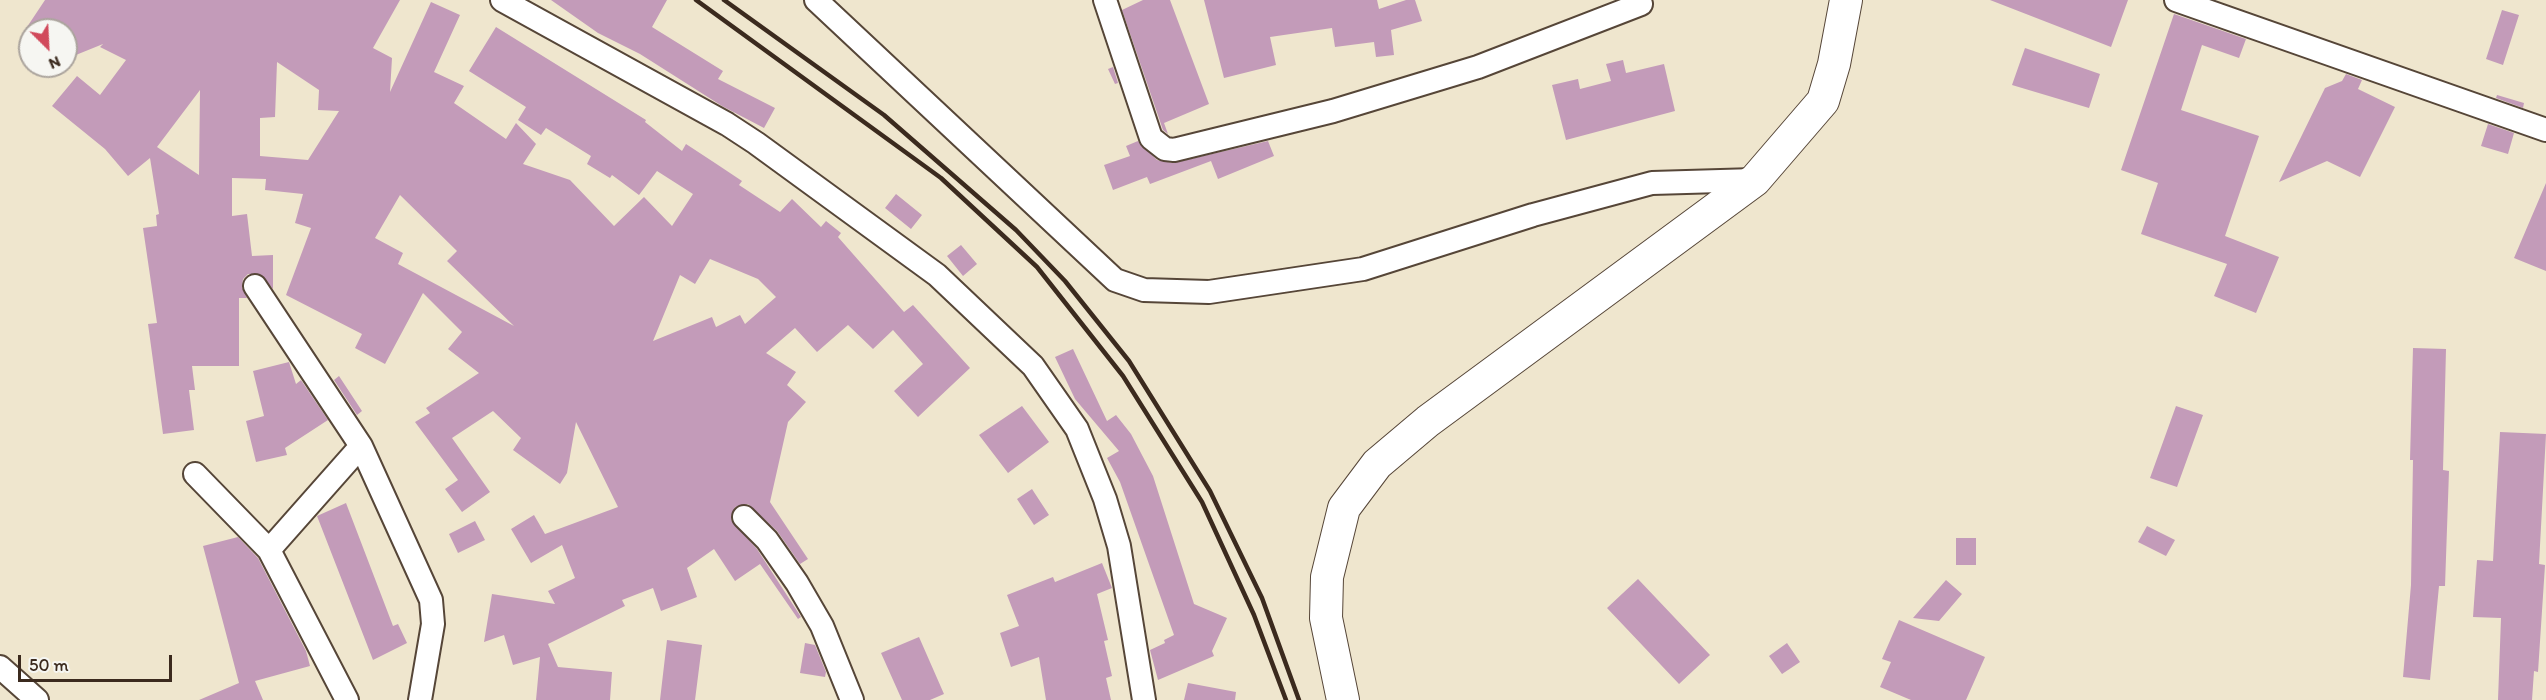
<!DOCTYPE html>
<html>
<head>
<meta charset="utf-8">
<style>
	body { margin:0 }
	#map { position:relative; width:2546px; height:700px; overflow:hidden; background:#efe6ce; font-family:Itim,sans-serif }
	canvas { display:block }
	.north { position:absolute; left:18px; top:18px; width:60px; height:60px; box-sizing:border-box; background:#f6f6f2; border:2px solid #aba49d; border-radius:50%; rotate:156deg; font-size:16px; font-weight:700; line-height:24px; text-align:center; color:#3b2a1e }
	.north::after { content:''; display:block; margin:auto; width:21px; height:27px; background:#d1495b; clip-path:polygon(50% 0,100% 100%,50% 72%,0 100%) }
	.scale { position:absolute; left:18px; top:655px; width:154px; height:27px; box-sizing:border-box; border:3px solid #3b2a1e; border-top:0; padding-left:8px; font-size:18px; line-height:21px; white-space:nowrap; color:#3b2a1e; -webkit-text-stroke:4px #f6f6f2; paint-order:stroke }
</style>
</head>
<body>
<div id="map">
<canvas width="2546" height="700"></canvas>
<div class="north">N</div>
<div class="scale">50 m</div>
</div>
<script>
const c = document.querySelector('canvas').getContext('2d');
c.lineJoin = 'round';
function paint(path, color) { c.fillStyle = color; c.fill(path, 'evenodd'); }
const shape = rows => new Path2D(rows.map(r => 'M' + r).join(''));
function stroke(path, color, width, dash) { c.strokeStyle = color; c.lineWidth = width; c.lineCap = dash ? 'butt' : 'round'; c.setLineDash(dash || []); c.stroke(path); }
const building = shape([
	[45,0,400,0,373,48,392,58,390,92,431,2,460,15,434,72,464,86,454,103,506,139,516,123,536,144,523,164,570,180,614,226,644,197,672,226,693,194,657,171,639,195,612,175,610,178,587,164,591,156,546,128,541,135,518,120,526,107,469,71,496,27,646,120,645,122,682,151,686,144,715,163,742,181,739,185,780,212,792,199,821,227,826,221,841,233,838,237,904,312,913,305,970,368,918,417,894,391,923,364,893,330,873,349,848,325,817,352,795,328,766,353,796,372,787,385,806,402,788,422,770,502,808,559,800,564,777,531,748,504,735,507,731,520,757,549,801,617,798,619,760,564,735,581,714,549,687,568,697,597,661,611,653,588,622,600,625,606,548,644,558,667,612,672,610,700,536,700,540,657,513,665,504,635,484,642,492,594,555,604,548,591,575,578,562,545,531,563,511,529,534,515,545,534,618,507,576,422,567,473,560,484,513,450,521,438,493,411,452,438,490,492,462,512,445,489,458,480,415,422,430,413,426,408,479,373,448,349,462,332,423,293,385,364,355,348,362,334,286,295,311,228,295,223,303,194,265,190,266,179,232,178,232,216,247,214,252,256,273,255,273,289,260,274,248,274,243,279,242,287,247,298,239,298,239,366,192,366,195,390,189,390,194,430,163,434,148,324,157,323,143,228,157,226,156,215,159,214,150,158,128,176,105,149,52,106,77,76,100,95,126,60,100,47,103,44,66,59,66,30,25,30],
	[277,62,319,90,318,110,339,111,308,160,260,156,260,118,275,117],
	[200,90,199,175,157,147],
	[400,195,457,251,447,261,514,326,398,264,403,253,375,238],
	[710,259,758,279,776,297,745,324,740,315,716,327,712,317,653,341,680,275,695,284],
	[551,0,667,0,652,27,723,71,718,79,775,108,764,128,722,106,640,54,598,33],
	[1143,0,1170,0,1209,104,1164,123,1168,134,1163,130,1122,10],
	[1204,0,1377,0,1379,9,1406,0,1415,0,1422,21,1391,30,1394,55,1376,57,1374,42,1335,47,1332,28,1270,37,1276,65,1224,78],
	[1990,0,2128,0,2111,47],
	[2502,10,2519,15,2503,65,2486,59],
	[2174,14,2246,39,2239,58,2202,45,2181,110,2259,136,2225,236,2279,257,2256,313,2214,296,2227,264,2141,234,2158,183,2121,170],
	[2025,48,2100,74,2089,108,2012,85],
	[1623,60,1626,73,1664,64,1675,111,1566,140,1552,85,1578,79,1580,89,1611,81,1606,64],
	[1113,67,1118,83,1115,84,1108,69],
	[2346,74,2362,80,2358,89,2395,107,2360,177,2327,161,2279,182,2325,88,2342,81],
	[2497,95,2524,103,2523,108,2496,98],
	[2488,124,2514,133,2508,154,2481,146],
	[1138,141,1157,160,1173,163,1268,141,1274,156,1218,179,1211,161,1150,184,1147,177,1113,190,1104,165,1130,156,1126,146],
	[2546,183,2546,271,2514,258],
	[896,194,922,215,911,229,885,208],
	[961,245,977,264,963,276,947,256],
	[2413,348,2446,349,2443,470,2449,471,2445,586,2439,586,2430,680,2403,677,2411,585,2413,460,2410,460],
	[1073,349,1107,421,1116,415,1131,434,1153,476,1194,604,1227,618,1212,651,1214,656,1158,680,1150,650,1165,643,1164,640,1174,635,1120,482,1107,458,1119,451,1075,399,1055,357],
	[289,362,296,384,301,380,328,420,285,448,287,455,256,462,246,421,264,416,253,371],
	[339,376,362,411,357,415,334,380],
	[1022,406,1049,442,1008,473,979,435],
	[2176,406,2203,415,2177,487,2150,478],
	[2500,432,2546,434,2539,564,2545,565,2538,672,2534,671,2532,700,2498,700,2501,618,2473,617,2477,560,2493,561],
	[1032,489,1049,515,1034,525,1017,499],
	[346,503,393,626,398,624,407,643,373,660,317,516],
	[475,521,485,540,458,553,449,534],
	[2147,526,2175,540,2166,556,2138,542],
	[238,537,258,558,306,651,310,666,255,681,263,700,199,700,239,683,203,546],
	[1956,538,1976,538,1976,565,1956,565],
	[1102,563,1112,588,1097,594,1108,640,1104,641,1112,676,1106,678,1111,700,1046,700,1039,657,1011,667,1000,633,1019,626,1007,595,1053,577,1055,582],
	[1638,579,1710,655,1679,684,1607,608],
	[1946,580,1962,594,1939,621,1913,618],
	[1899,620,1985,657,1966,700,1911,700,1880,687,1891,662,1882,659],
	[919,637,944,694,930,700,902,700,881,653],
	[667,640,702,645,695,700,660,700],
	[805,643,815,645,826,672,825,677,800,673],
	[1787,643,1800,662,1782,674,1769,656],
	[1188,683,1236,692,1235,700,1184,700]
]);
const street = shape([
	[502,0,727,124,756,143,937,275,1033,366,1077,429,1105,499,1119,546,1144,700],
	[816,0,1115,280,1144,290,1209,292,1363,269,1533,215,1652,183,1755,180],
	[1105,0,1151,138,1165,149,1174,150,1333,111,1478,67,1641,4],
	[2176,0,2546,130],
	[255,286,361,446,269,550],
	[361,446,431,600,433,624,420,700],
	[195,474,269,550,347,700],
	[744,517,767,540,797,583,822,626,852,700],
	[0,667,37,700]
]);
const secondary = shape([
	[1343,700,1326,618,1327,577,1344,508,1377,464,1428,421,1755,180,1823,101,1834,64,1846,0]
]);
const rail = shape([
	[696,0,941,178,1037,267,1123,376,1202,502,1254,615,1286,700],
	[724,0,884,115,1016,230,1065,281,1129,361,1210,491,1262,598,1299,700]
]);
paint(building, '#c39bb9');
stroke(street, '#564638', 26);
stroke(secondary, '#564638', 34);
stroke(street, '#fff', 22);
stroke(secondary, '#fff', 32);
stroke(rail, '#3b2a1e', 4.5);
</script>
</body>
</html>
